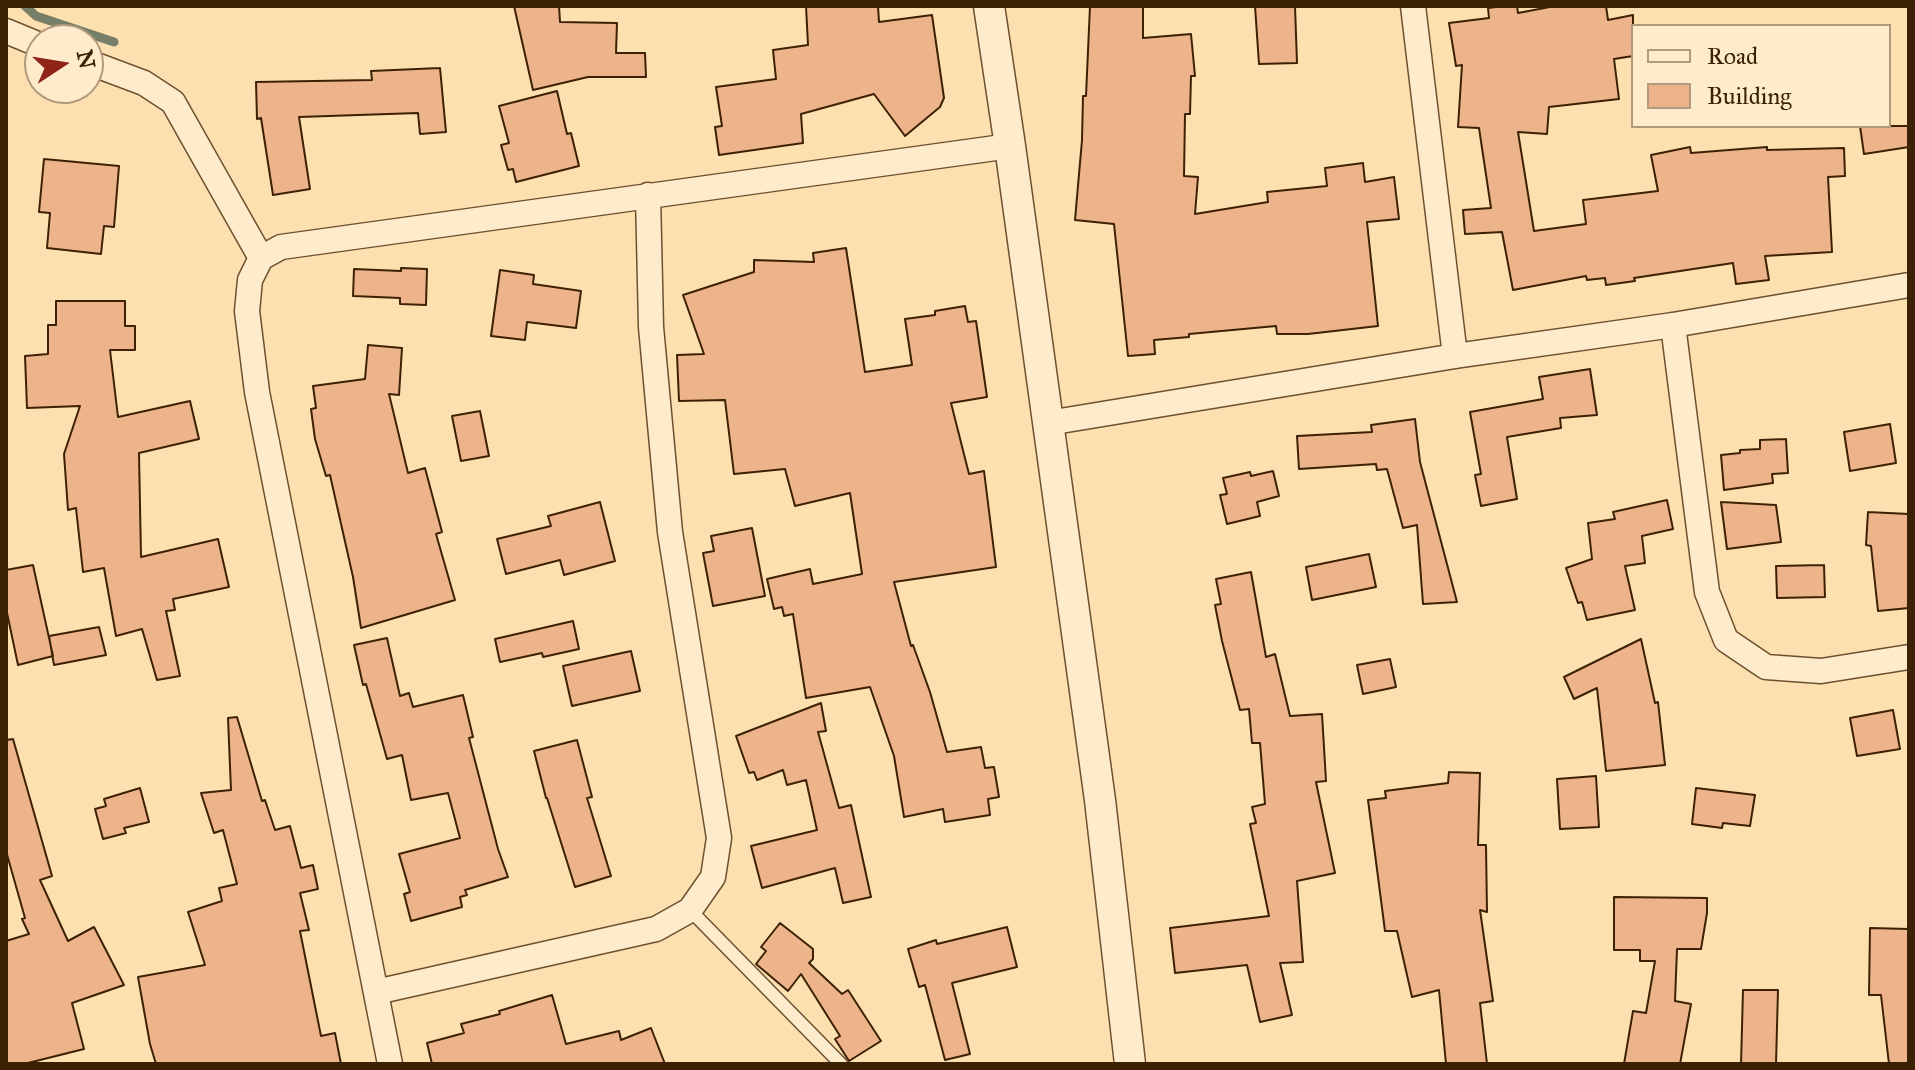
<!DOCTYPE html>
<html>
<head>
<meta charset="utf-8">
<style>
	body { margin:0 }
	#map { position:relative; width:1915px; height:1070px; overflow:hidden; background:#fde0b0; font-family:"IM FELL Great Primer",serif }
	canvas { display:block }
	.frame { position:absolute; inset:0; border:8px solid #3d2104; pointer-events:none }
	.legend { position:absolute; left:1631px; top:24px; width:260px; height:104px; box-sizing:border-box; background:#feebcc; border:2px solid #b19a7c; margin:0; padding:10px 14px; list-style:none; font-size:24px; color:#3d2104 }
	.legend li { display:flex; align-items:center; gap:16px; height:40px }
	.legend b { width:40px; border:2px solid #b19a7c }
	.north { position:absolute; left:24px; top:24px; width:80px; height:80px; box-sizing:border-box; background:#feebcc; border:2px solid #b19a7c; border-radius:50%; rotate:78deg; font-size:22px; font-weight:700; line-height:32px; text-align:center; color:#3d2104 }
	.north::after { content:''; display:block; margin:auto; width:28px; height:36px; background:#8f2418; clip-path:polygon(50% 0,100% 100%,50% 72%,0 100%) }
</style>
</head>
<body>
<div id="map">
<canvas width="1915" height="1070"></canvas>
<div class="frame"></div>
<ul class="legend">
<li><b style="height:10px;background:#feebcc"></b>Road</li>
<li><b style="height:22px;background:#edb48c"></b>Building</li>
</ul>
<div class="north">N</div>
</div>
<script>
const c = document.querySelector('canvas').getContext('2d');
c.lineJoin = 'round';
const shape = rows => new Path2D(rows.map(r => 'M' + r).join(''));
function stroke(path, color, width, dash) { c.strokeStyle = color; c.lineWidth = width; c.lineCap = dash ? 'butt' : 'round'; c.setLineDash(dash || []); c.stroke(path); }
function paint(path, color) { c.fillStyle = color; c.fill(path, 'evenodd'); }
const stream = shape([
	[25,6,36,16,114,42]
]);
const building = shape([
	[514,6,559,6,560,22,617,23,616,53,645,53,646,77,588,77,533,90,514,6],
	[806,6,878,6,879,22,932,15,944,98,940,107,905,136,874,94,801,114,803,143,719,155,715,127,722,126,716,87,776,79,773,50,808,45,806,6],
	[1090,6,1143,6,1143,38,1191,34,1195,76,1191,76,1190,114,1185,114,1184,176,1198,177,1195,214,1268,202,1267,192,1327,186,1325,168,1363,163,1365,182,1394,177,1399,219,1367,222,1378,326,1308,334,1277,334,1276,326,1189,334,1189,337,1154,340,1155,354,1128,356,1114,224,1075,220,1082,140,1083,96,1086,96,1090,6],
	[1255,6,1295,6,1297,63,1259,64,1255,6],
	[1504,6,1517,6,1518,13,1555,6,1606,6,1608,20,1633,15,1633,56,1614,59,1619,99,1549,107,1547,134,1518,132,1534,231,1586,224,1583,200,1658,191,1651,155,1690,147,1691,153,1767,147,1767,150,1844,148,1845,176,1828,177,1832,252,1765,256,1769,280,1736,284,1733,263,1634,278,1635,281,1606,285,1605,278,1587,280,1586,276,1513,290,1502,232,1465,234,1463,210,1491,208,1479,128,1458,127,1462,65,1456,66,1449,23,1489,18,1488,8,1504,6],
	[440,68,446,132,420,134,418,113,299,117,310,189,273,195,261,118,257,119,256,82,372,80,371,71,440,68],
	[557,91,567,134,571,133,579,166,516,182,513,169,508,170,501,145,509,143,499,106,557,91],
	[1860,126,1909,126,1909,147,1864,154,1860,126],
	[44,159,119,166,114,227,104,226,101,254,47,248,50,213,39,212,44,159],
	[846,248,865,372,912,365,905,319,935,315,935,311,965,306,968,322,976,321,987,397,951,403,969,474,984,471,996,567,894,582,911,646,913,645,930,692,947,752,981,747,985,768,994,767,999,797,988,799,990,815,945,822,943,809,904,817,894,756,870,687,806,698,793,614,784,616,782,607,774,609,767,579,810,569,813,584,862,574,850,493,795,506,785,469,734,474,725,400,679,401,677,355,704,354,683,295,754,272,754,260,814,262,813,253,846,248],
	[401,268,427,269,426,305,400,304,400,298,353,296,354,269,401,271,401,268],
	[500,270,534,275,533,284,581,291,576,328,527,322,525,340,491,336,500,270],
	[56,301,125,301,125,326,135,326,135,350,110,350,118,417,190,401,199,439,139,453,141,557,218,539,229,587,173,599,175,610,166,611,180,676,157,680,142,629,116,636,104,568,83,572,76,508,68,510,64,454,80,406,27,408,25,356,48,354,48,325,56,325,56,301],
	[368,345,402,348,399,395,389,394,408,473,425,468,442,532,436,534,455,600,361,628,353,577,330,475,326,476,315,439,311,409,316,408,313,386,365,379,368,345],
	[1590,369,1597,415,1560,418,1561,428,1507,437,1517,499,1481,506,1475,475,1481,474,1470,412,1543,399,1539,377,1590,369],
	[480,411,489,456,461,461,452,416,480,411],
	[1415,419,1420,462,1457,602,1423,604,1417,525,1403,528,1387,469,1377,470,1376,464,1299,469,1297,436,1372,432,1371,425,1415,419],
	[1890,424,1896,463,1850,471,1844,432,1890,424],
	[1786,439,1788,473,1772,474,1773,483,1724,490,1721,455,1740,453,1740,450,1760,449,1760,440,1786,439],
	[1273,471,1279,496,1257,502,1260,516,1227,524,1220,495,1227,494,1223,478,1250,472,1251,476,1273,471],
	[1667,500,1673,529,1642,536,1645,563,1625,566,1635,610,1587,620,1582,602,1578,603,1566,568,1592,559,1588,523,1615,519,1613,512,1667,500],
	[600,502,615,561,564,575,560,560,506,574,497,539,551,526,548,516,600,502],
	[1721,502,1776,505,1781,542,1727,549,1721,502],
	[1868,512,1909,514,1909,608,1878,611,1871,546,1866,545,1868,512],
	[752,528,765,596,713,606,703,553,714,551,711,536,752,528],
	[1369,554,1376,587,1312,600,1306,567,1369,554],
	[33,565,53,656,18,665,6,608,6,570,33,565],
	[1824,565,1825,597,1777,598,1776,566,1824,565],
	[1251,572,1266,657,1275,654,1290,716,1322,714,1326,781,1316,782,1335,873,1297,881,1303,962,1280,963,1292,1015,1260,1022,1247,965,1175,973,1170,928,1269,916,1250,824,1256,823,1252,807,1265,804,1260,743,1252,743,1249,709,1240,710,1222,641,1215,605,1221,604,1216,579,1251,572],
	[573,621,579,649,543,657,542,653,500,662,495,639,573,621],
	[99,627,106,655,54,665,49,636,99,627],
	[387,638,400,696,409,693,413,707,463,695,473,737,469,738,498,849,508,877,465,890,467,895,460,897,462,907,411,921,404,894,410,892,399,854,460,838,448,793,411,800,402,755,387,759,366,684,363,685,354,645,387,638],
	[1641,639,1655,703,1658,702,1665,765,1606,771,1597,688,1574,699,1564,677,1641,639],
	[631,651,640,691,572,706,563,666,631,651],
	[1390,659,1396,687,1363,694,1357,665,1390,659],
	[821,703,826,731,818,732,839,808,851,805,871,897,843,903,835,868,762,888,751,846,817,830,806,780,787,785,783,770,757,780,754,772,749,773,736,736,821,703],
	[1893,710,1900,749,1857,756,1850,718,1893,710],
	[237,717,262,801,265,800,275,830,290,826,301,868,313,865,318,889,300,893,309,930,300,931,321,1036,335,1033,341,1064,156,1064,150,1044,138,977,205,965,188,912,222,901,219,888,237,884,223,830,214,833,201,793,231,790,228,718,237,717],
	[13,739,52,876,40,880,68,941,94,927,124,985,72,1003,84,1049,24,1064,6,1064,6,941,29,934,22,919,25,918,6,851,6,740,13,739],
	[577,740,592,797,587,798,611,876,575,887,547,798,546,798,534,751,577,740],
	[1449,772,1480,773,1478,845,1486,845,1487,912,1480,910,1493,1001,1480,1003,1487,1064,1446,1064,1439,990,1412,997,1397,931,1385,931,1368,800,1386,798,1385,791,1448,783,1449,772],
	[1596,776,1599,827,1560,829,1557,779,1596,776],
	[140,788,149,822,124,828,126,833,103,839,95,809,106,806,104,799,140,788],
	[1696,788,1755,795,1750,826,1723,823,1722,828,1692,824,1696,788],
	[1614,897,1707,898,1707,913,1701,949,1677,949,1675,1001,1691,1004,1680,1064,1624,1064,1633,1011,1646,1013,1655,961,1640,961,1640,950,1614,950,1614,897],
	[780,923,813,949,813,959,809,963,842,994,848,990,881,1041,849,1061,835,1039,840,1036,801,974,788,991,756,964,766,951,761,947,780,923],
	[1007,927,1017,967,952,983,970,1054,945,1060,925,985,919,987,908,949,936,940,937,944,1007,927],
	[1870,928,1909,929,1908,1064,1889,1064,1881,995,1869,995,1870,928],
	[1743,990,1778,990,1776,1064,1741,1064,1743,990],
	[552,995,566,1044,619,1031,621,1040,651,1028,665,1064,432,1064,427,1043,464,1033,461,1024,500,1014,499,1011,552,995]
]);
const service = shape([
	[690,910,841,1064]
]);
const minor = shape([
	[1413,6,1455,356],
	[6,31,40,45],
	[88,62,144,83,173,102,261,258],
	[1673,325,1707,592,1726,640,1766,667,1821,671,1909,657],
	[1048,423,1455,356,1673,325,1909,285],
	[376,992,656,929,690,910,713,877,719,838,670,532,651,327,648,195],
	[390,1064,257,392,247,311,250,280,261,258,281,247,1010,146]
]);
const tertiary = shape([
	[989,6,1010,146,1100,800,1130,1064]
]);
stroke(stream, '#787f68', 9);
paint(building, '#edb48c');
stroke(building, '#3d2104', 2);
stroke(service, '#6d512f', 15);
stroke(minor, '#6d512f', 27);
stroke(tertiary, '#6d512f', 33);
stroke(service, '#feebcc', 12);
stroke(minor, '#feebcc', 24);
stroke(tertiary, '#feebcc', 30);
</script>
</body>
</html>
